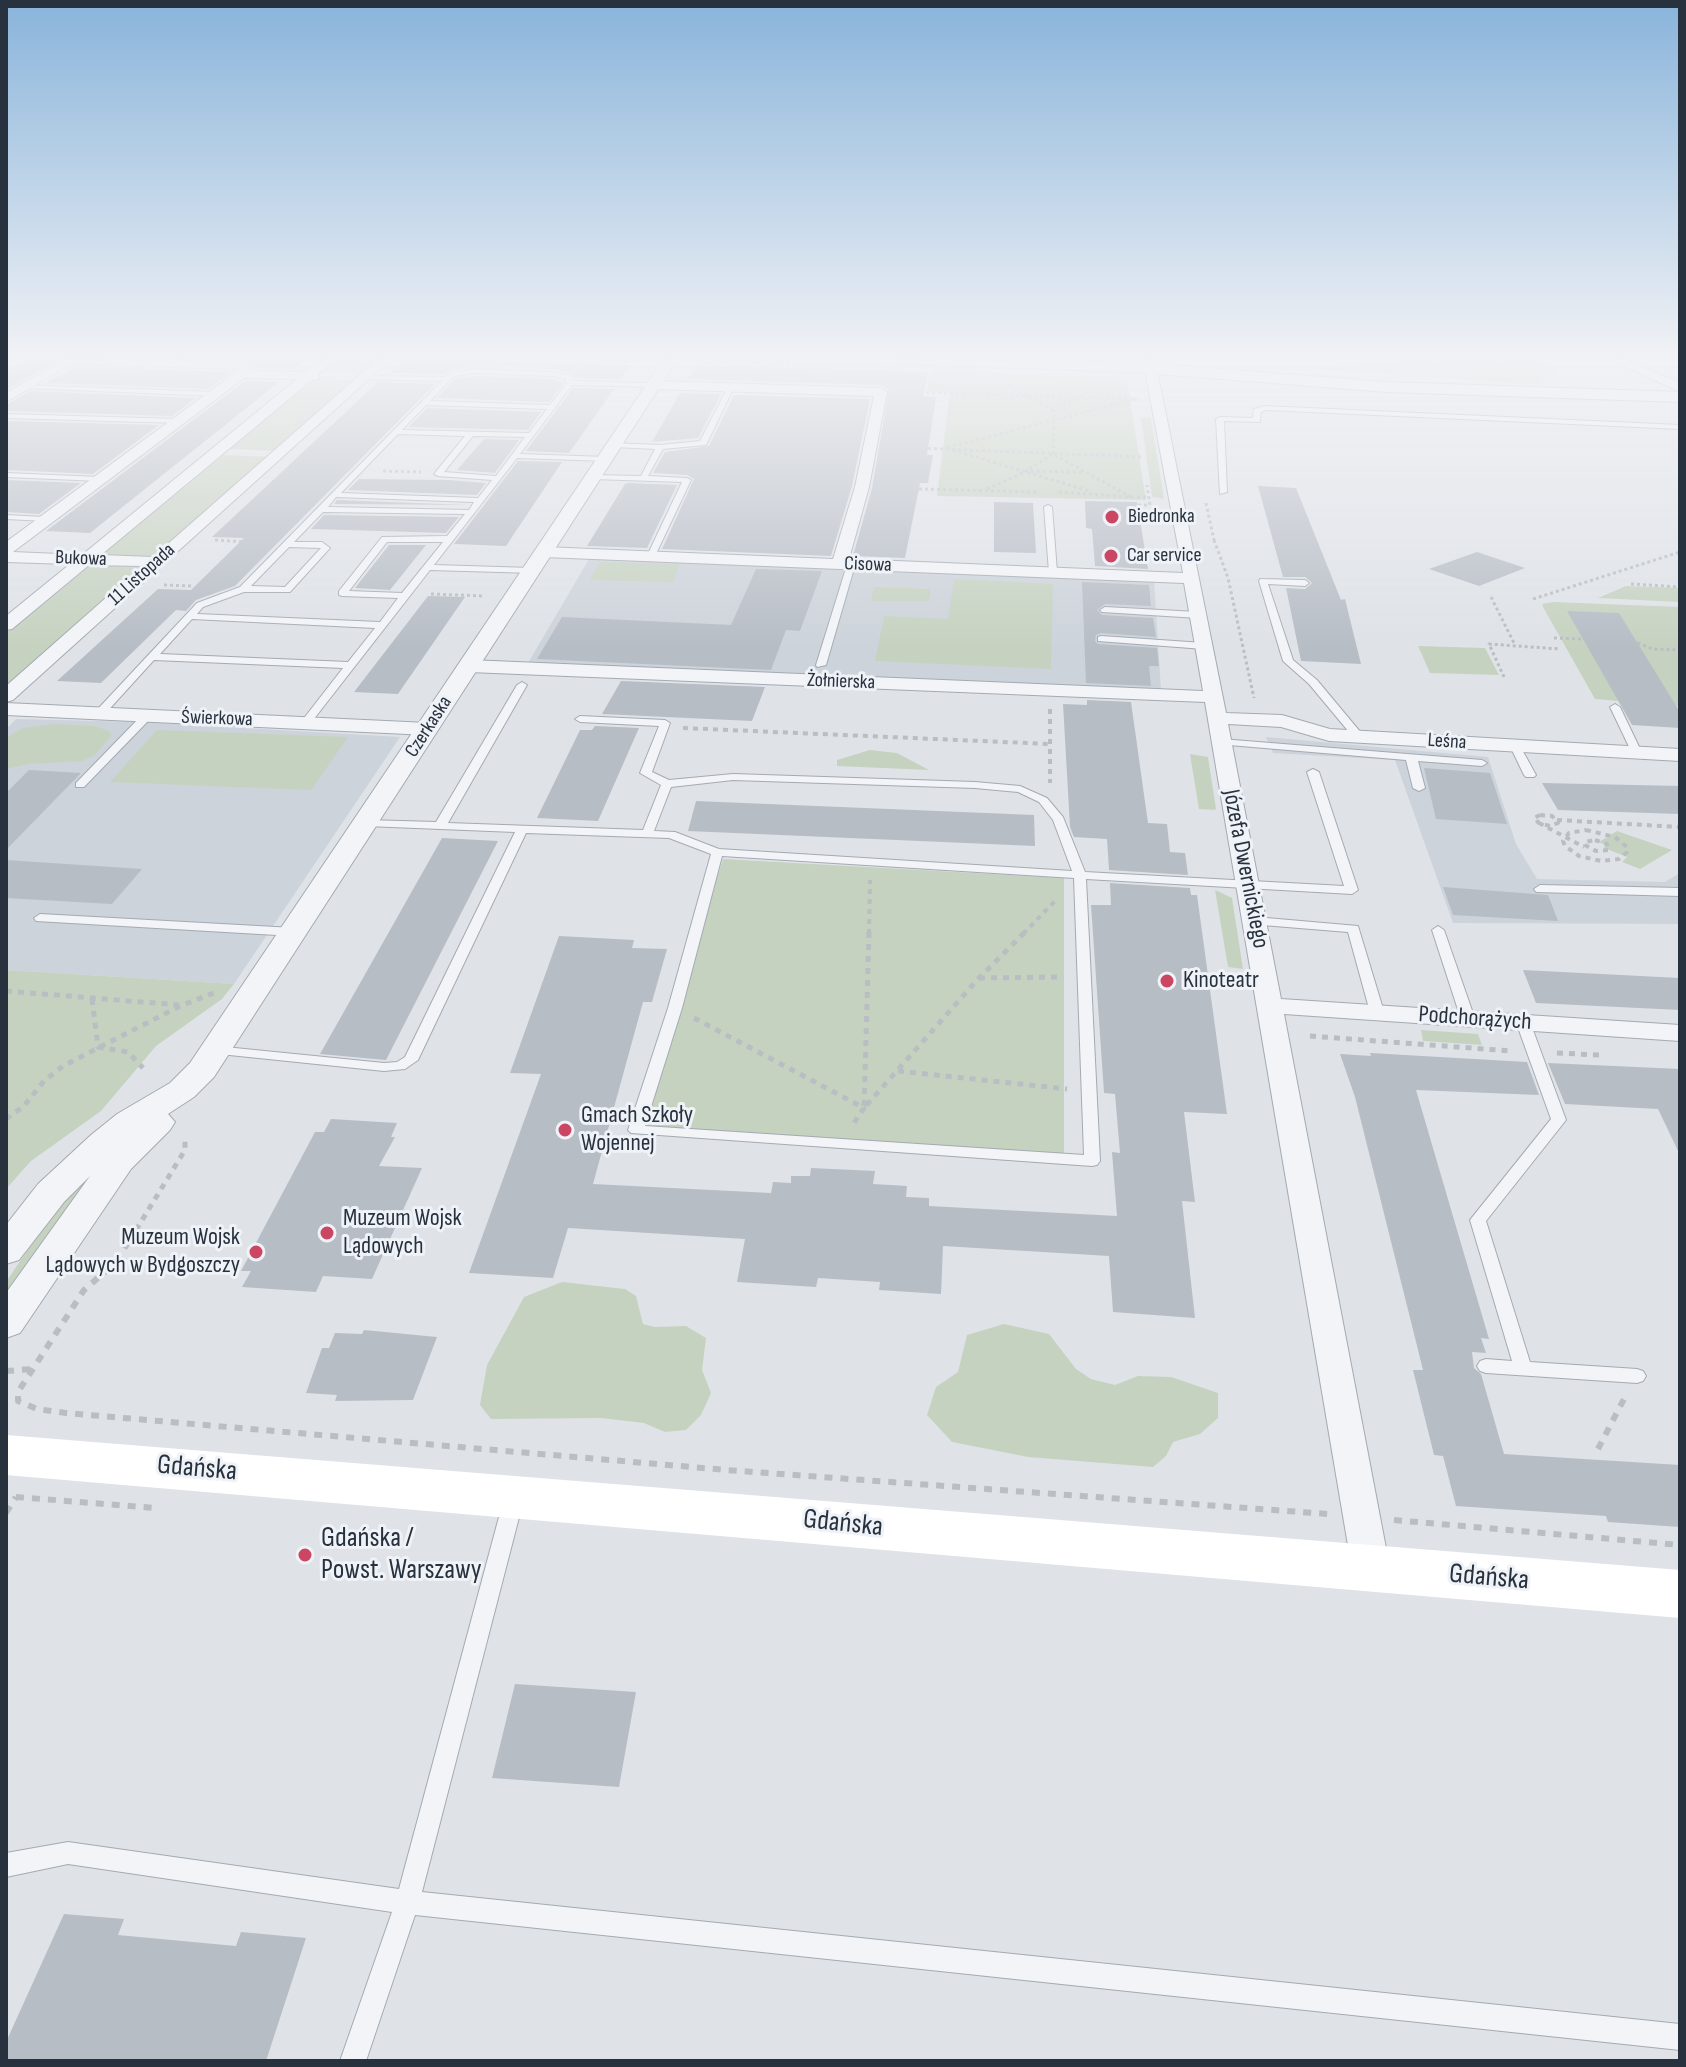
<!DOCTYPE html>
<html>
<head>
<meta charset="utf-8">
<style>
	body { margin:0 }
	#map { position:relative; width:1686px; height:2067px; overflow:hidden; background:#dfe3e8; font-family:"Sofia Sans Condensed",sans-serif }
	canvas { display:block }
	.frame { position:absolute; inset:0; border:8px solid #28323f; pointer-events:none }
</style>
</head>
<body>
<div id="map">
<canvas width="1686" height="2067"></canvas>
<div class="frame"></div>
</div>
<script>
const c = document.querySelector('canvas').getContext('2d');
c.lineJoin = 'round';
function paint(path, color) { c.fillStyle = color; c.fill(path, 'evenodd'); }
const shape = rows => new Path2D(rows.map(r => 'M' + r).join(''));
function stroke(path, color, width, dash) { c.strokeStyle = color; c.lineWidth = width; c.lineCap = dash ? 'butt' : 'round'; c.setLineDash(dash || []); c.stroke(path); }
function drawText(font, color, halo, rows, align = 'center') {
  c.font = font + ' "Sofia Sans Condensed",sans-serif'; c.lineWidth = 6; c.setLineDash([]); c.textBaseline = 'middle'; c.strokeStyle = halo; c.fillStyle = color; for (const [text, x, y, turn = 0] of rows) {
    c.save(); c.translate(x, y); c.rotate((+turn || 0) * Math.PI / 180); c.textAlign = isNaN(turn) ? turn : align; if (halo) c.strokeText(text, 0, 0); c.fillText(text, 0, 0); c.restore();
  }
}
const built = shape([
	[589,559,1154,581,1161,690,528,663],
	[16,719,142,722,400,737,234,984,6,970,6,729],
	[1266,737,1488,757,1516,844,1537,879,1665,882,1680,873,1680,924,1453,923,1395,760,1273,753]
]);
const green = shape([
	[333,360,377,360,362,374,319,373],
	[750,360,967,366,1039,370,704,361],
	[1400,360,1539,360,1558,369,1542,381,1543,385,1301,368],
	[931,369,1127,380,1146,500,937,496,950,392,927,391],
	[313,379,356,380,276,451,229,449],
	[1141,418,1151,418,1164,499,1152,497],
	[224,455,272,457,152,558,100,556],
	[600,562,680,564,673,582,590,580],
	[88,565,144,567,6,691,6,633],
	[954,579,1053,584,1051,669,875,661,884,616,948,619],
	[1626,586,1680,588,1680,602,1598,598],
	[874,587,931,589,929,601,871,601],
	[1553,602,1680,607,1680,706,1595,699,1543,607,1542,604],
	[1418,646,1485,648,1499,675,1430,673],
	[53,724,94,726,107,730,112,735,94,756,82,761,28,764,6,769,6,738,23,728],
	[157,730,348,737,311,790,110,782],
	[870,750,897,753,929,770,837,766,837,760],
	[1190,754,1208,757,1216,809,1214,810,1199,809],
	[1617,831,1672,850,1640,869,1622,862,1627,857,1604,848,1605,845,1599,842],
	[723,859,1064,878,1064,1159,637,1128],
	[1215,890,1232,898,1243,969,1228,967],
	[6,970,234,984,222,999,156,1046,101,1111,31,1161,6,1189],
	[1421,1030,1478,1034,1482,1045,1423,1041],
	[94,1170,6,1306,6,1282,58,1205],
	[562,1282,625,1289,636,1296,643,1324,655,1327,686,1326,706,1338,702,1370,711,1393,701,1415,686,1430,665,1432,644,1423,601,1418,491,1419,480,1405,487,1365,524,1297],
	[1004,1324,1049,1334,1076,1369,1091,1379,1115,1385,1138,1376,1171,1377,1218,1393,1218,1418,1200,1434,1173,1442,1166,1456,1153,1467,1028,1457,952,1442,927,1415,936,1387,958,1372,967,1335]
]);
const building = shape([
	[26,360,59,360,6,390,6,371],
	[247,360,306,360,295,369,256,368,255,363],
	[404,360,485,360,631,365,621,379,575,378,571,373,552,369,476,366,450,370,444,374,390,373],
	[698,365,928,372,923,396,936,397,927,455,933,455,928,483,920,483,905,558,853,556,872,488,889,390,881,385,688,379],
	[77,367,231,372,208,389,45,383],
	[476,376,552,379,564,383,549,402,437,398,455,379],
	[245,381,279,382,90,533,46,531],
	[378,382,435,384,235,586,196,600,186,611,176,610,101,683,57,681,158,589,191,590,244,538,212,537],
	[573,388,614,389,569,453,526,451],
	[30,391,196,398,172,416,6,411,6,405],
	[680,393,721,394,698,438,652,442],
	[734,395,870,399,852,486,831,556,662,549,694,479,687,475,653,473,665,452,709,446],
	[427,408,541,412,528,430,409,427],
	[6,421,159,425,93,474,6,470],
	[484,439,519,440,495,473,457,470],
	[518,461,562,462,506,546,454,544],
	[359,479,449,480,486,483,477,495,348,490],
	[6,480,81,483,39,514,6,512],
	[629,483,677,485,647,548,587,546,625,484],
	[1258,486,1296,488,1341,600,1345,599,1361,664,1301,661,1286,588,1305,589,1312,583,1305,577,1283,577],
	[337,500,469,505,334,504],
	[1085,501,1137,502,1148,569,1095,566,1092,529,1086,528],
	[994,502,1033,503,1036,553,994,552],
	[324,515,459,517,446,533,311,529],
	[389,545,426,545,390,590,355,588],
	[1477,552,1525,568,1479,586,1429,569],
	[756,569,822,571,800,631,786,630,771,670,537,659,562,617,731,625],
	[1082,582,1149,585,1151,606,1105,604,1097,610,1102,615,1153,618,1156,637,1101,633,1096,635,1095,641,1098,644,1157,648,1159,666,1149,666,1151,686,1086,683],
	[428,596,465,597,398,694,354,692],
	[1567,611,1619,613,1680,712,1680,728,1632,725],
	[621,681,765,687,752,721,602,714],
	[1087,700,1131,702,1148,823,1167,824,1170,852,1185,853,1188,875,1109,870,1107,839,1074,837,1070,827,1063,704,1087,705],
	[595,726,639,728,598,821,537,818,580,730,592,730],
	[1424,768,1490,773,1507,824,1436,819],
	[29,770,81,773,6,850,6,793],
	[1542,783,1680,786,1680,814,1558,810],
	[696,801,1034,815,1035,846,688,831],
	[442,838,498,841,386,1060,320,1054],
	[6,860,142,869,112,904,6,898],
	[1110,883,1190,888,1191,895,1197,895,1227,1114,1184,1112,1195,1202,1182,1201,1195,1318,1113,1312,1109,1256,943,1246,941,1294,879,1290,880,1282,818,1278,816,1287,737,1282,745,1239,568,1228,553,1278,469,1273,541,1074,510,1073,559,936,634,940,632,948,667,949,652,1002,643,1002,593,1184,771,1193,773,1182,791,1183,791,1176,810,1176,811,1168,875,1171,873,1184,907,1186,906,1197,929,1198,929,1206,1117,1216,1112,1152,1120,1153,1115,1094,1104,1093,1091,905,1111,905],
	[1443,887,1548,895,1558,921,1453,915],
	[1523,970,1680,978,1680,1010,1536,1003],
	[1370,1053,1527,1062,1539,1095,1416,1090,1489,1339,1481,1338,1486,1353,1472,1352,1474,1368,1481,1374,1504,1454,1680,1465,1680,1527,1608,1522,1606,1516,1456,1506,1443,1456,1434,1455,1413,1370,1423,1370,1355,1097,1340,1054,1371,1056],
	[1548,1063,1680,1069,1680,1155,1658,1109,1565,1104],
	[331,1119,397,1123,391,1137,395,1137,379,1166,422,1168,372,1279,323,1276,316,1292,242,1287,251,1271,241,1271,315,1132,324,1132],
	[364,1330,437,1337,413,1400,335,1401,337,1395,306,1393,322,1348,329,1348,335,1333,362,1334],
	[515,1684,636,1692,619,1787,492,1778],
	[64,1914,124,1919,118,1935,236,1946,241,1932,306,1938,266,2061,6,2061,6,2042]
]);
const pathFar3 = shape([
	[576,360,642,362],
	[1490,360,1507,369],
	[691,362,881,367],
	[1433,365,1452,360],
	[1009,385,1054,410],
	[902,392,1136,399,945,448],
	[892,447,1143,457],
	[953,450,1089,491],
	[1053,454,1054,410,1096,388],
	[71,459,102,437],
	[296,468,333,469],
	[383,471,421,472],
	[883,488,1037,492],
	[987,489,1025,472],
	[1059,492,1131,497,1053,454,1026,471,1085,472],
	[1131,497,1148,497],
	[1206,503,1214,540],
	[1138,505,1150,505,1147,485],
	[215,540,261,543],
	[1214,540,1228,578,1254,698],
	[1631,584,1680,587],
	[164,585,194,586],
	[431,594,485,596],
	[1491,597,1515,645],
	[1533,599,1680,552],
	[1554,638,1633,641,1653,649,1680,650],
	[1504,677,1489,644,1560,649]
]);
const pathFar2 = shape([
	[1050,709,1050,783],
	[683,728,1050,744],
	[1540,815,1552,816,1558,823,1550,826,1539,823,1534,818,1540,815],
	[1557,820,1680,827],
	[1539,823,1584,847],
	[1586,830,1615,837,1627,847,1627,852,1619,859,1601,861,1579,856,1565,846,1563,841,1569,833,1586,830],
	[1595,840,1607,844,1609,850,1596,851,1585,845,1585,842,1595,840],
	[869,934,870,880],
	[1023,934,1058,898]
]);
const pathFar1 = shape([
	[869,932,864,1108,979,978,1025,932],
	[979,978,1063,977],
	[6,991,179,1005],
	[92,999,98,1047,128,1052,143,1068],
	[694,1018,864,1108,854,1123],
	[1310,1036,1511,1051],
	[1557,1053,1599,1055],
	[898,1071,1067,1089],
	[6,1119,24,1106,44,1081,63,1066,180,1006,219,991],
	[136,1230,185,1150,185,1136]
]);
const path = shape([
	[137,1228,115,1263,84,1290,18,1392,18,1401,37,1409,66,1413,726,1470,1328,1514],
	[6,1371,32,1369],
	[1598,1449,1625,1397],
	[16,1497,156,1508],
	[6,1513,16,1497],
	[1394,1520,1680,1545]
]);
const service = shape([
	[476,369,552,372,570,376,573,381,654,383,657,385,654,387,572,385,520,454,606,457,610,459,609,461,517,458,434,565,532,568,535,569,535,573,430,570,310,724,302,724,301,722,343,668,154,660,103,716,95,716,95,712,197,603,240,587,442,381,364,379,362,376,445,377,450,373,476,369],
	[476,373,552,376,565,378,567,383,550,405,430,401,454,376,476,373],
	[426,405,547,409,529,433,402,430,426,405],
	[398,434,465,436,434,474,438,476,492,480,478,498,341,493,398,434],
	[473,436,525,437,496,476,444,472,473,436],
	[336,497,474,502,469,510,328,507,336,497],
	[323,512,465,514,447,536,382,537,339,591,339,595,342,596,398,598,380,622,197,614,203,607,244,592,290,592,330,548,322,542,294,542,323,512],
	[387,542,443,542,402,593,349,591,387,542],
	[289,547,321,548,285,587,251,586,289,547],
	[192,619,375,628,348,662,160,654,192,619],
	[25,385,216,392,219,394,216,396,23,388,25,385],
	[731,385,734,387,706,445,663,449,648,476,687,478,691,480,655,556,648,558,647,556,682,482,593,479,589,477,593,475,641,476,655,449,614,447,611,447,611,443,660,445,700,441,728,387,731,385],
	[1265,406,1680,425,1680,429,1266,410,1261,412,1260,422,1224,421,1227,492,1220,494,1216,419,1220,417,1253,418,1254,409,1265,406],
	[6,414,180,419,184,421,180,423,6,418,6,414],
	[6,473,100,477,104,479,100,481,6,477,6,473],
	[1048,505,1052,507,1057,572,1053,575,1049,572,1044,507,1048,505],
	[6,515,45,517,49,519,45,521,6,519,6,515],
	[851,562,855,565,826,665,817,667,816,665,847,565,851,562],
	[1260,579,1305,580,1309,583,1305,586,1268,584,1293,660,1317,680,1362,734,1362,738,1354,738,1309,684,1283,661,1259,581,1260,579],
	[1105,607,1198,612,1203,615,1198,618,1102,612,1100,610,1105,607],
	[1101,636,1204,643,1209,646,1204,649,1098,641,1098,637,1101,636],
	[522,682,527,685,448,823,643,830,661,785,640,773,659,726,580,722,575,719,580,716,665,720,670,723,652,772,669,780,733,774,975,782,1020,786,1047,798,1063,817,1085,872,1344,886,1307,772,1313,769,1319,772,1358,890,1352,894,1086,879,1100,1161,1097,1165,1092,1166,631,1133,628,1130,668,1008,711,854,669,838,526,833,418,1060,405,1069,384,1071,210,1053,208,1050,210,1047,215,1046,384,1063,397,1062,405,1057,515,832,366,826,360,823,366,820,436,822,517,685,522,682],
	[733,780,975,788,1018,792,1039,802,1053,820,1072,871,719,849,675,832,654,831,671,787,733,780],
	[722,856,1074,878,1084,1155,645,1126,682,1008,722,856],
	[1615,704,1620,707,1642,753,1641,755,1637,756,1632,753,1610,707,1615,704],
	[147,713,151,714,151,718,84,787,76,787,76,783,143,714,147,713],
	[1221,739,1482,760,1487,763,1482,766,1418,761,1425,788,1419,791,1413,788,1406,760,1217,744,1217,740,1221,739],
	[1515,743,1520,746,1536,775,1534,777,1526,777,1524,775,1510,746,1515,743],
	[1540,885,1680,888,1680,896,1536,892,1534,889,1540,885],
	[40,914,294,928,300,932,294,936,36,921,34,918,40,914],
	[1255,917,1358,926,1384,1012,1382,1015,1372,1015,1370,1012,1348,932,1250,924,1249,921,1255,917],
	[1438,926,1444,930,1475,1019,1473,1022,1468,1023,1461,1019,1432,930,1438,926],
	[1523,1018,1530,1022,1566,1120,1486,1221,1530,1362,1637,1369,1643,1371,1646,1376,1643,1381,1637,1383,1486,1373,1480,1371,1477,1366,1480,1361,1486,1359,1512,1361,1470,1220,1551,1119,1516,1022,1523,1018],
	[513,1494,520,1496,523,1502,422,1892,1680,2024,1680,2050,415,1915,366,2061,340,2061,392,1912,68,1864,6,1877,6,1853,68,1842,399,1889,503,1502,506,1496,513,1494]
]);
const minor = shape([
	[65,360,242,361,253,365,253,371,306,372,321,360,334,360,319,373,319,379,312,380,101,555,153,557,377,360,390,360,13,700,6,702,6,686,142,566,89,565,12,629,6,630,6,616,70,564,6,562,6,542,240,369,77,364,64,368,6,402,6,393,65,360],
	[244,378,297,379,82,555,13,552,244,378],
	[1143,360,1155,360,1226,713,1282,715,1330,729,1680,749,1680,761,1329,741,1281,727,1228,724,1281,999,1680,1025,1680,1041,1284,1014,1390,1569,1384,1580,1371,1585,1358,1580,1352,1569,1205,702,469,672,460,666,469,660,1203,691,1184,583,544,557,536,552,544,547,833,559,855,487,874,396,654,389,648,385,654,381,881,388,887,392,869,487,849,559,1183,573,1143,360],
	[1612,360,1627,360,1680,383,1680,392,1612,360],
	[6,703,428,723,438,729,428,735,6,715,6,703]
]);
const tertiary = shape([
	[663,360,677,360,214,1077,194,1097,168,1114,175,1122,170,1130,131,1169,20,1333,6,1338,6,1293,90,1176,64,1202,19,1260,6,1264,6,1225,38,1184,91,1135,117,1114,170,1083,190,1063,663,360],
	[893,360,1131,362,1387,382,1680,392,1680,402,1387,392,1131,372,900,364,893,360]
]);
const secondary = shape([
	[6,1435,1680,1570,1680,1618,6,1475,6,1435]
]);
const markers = [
	[1112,517,8,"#cb4662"],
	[1111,556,8,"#cb4662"],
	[1167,981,8,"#cb4662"],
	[565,1130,8,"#cb4662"],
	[327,1233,8,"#cb4662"],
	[256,1252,8,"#cb4662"],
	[305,1555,8,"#cb4662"]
];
const farPoinames = [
	["Biedronka",1128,517],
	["Car service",1127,556]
];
const farStreetnames = [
	["Bukowa",81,559,2],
	["Cisowa",868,565,2],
	["11 Listopada",142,575,-42],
	["Żołnierska",841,682,2],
	["Świerkowa",217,719,2],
	["Czerkaska",429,727,-57],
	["Leśna",1447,742,4]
];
const streetNames = [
	["Józefa Dwernickiego",1245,869,79],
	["Podchorążych",1475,1019,4]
];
const poiNames = [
	["Kinoteatr",1183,981],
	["Gmach Szkoły",581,1116],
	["Wojennej",581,1144],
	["Muzeum Wojsk",343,1219],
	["Lądowych",343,1247],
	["Muzeum Wojsk",240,1238,"right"],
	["Lądowych w Bydgoszczy",240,1266,"right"]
];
const nearStreetnames = [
	["Gdańska",197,1469,5],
	["Gdańska",843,1524,6],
	["Gdańska",1489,1578,5]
];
const nearPoinames = [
	["Gdańska /",321,1539],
	["Powst. Warszawy",321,1571]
];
paint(built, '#cdd3da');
paint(green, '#c6d2c0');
paint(building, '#b7bdc5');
stroke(service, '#a4aab2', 2);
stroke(minor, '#a4aab2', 2);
stroke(tertiary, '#a4aab2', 2);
stroke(pathFar3, '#b9bec3', 3, [3, 3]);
stroke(pathFar2, '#b9bec3', 4, [5, 5]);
stroke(pathFar1, '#b9bec3', 5, [6, 6]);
stroke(path, '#b9bec3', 6, [8, 8]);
paint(service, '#f2f4f7');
paint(minor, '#f2f4f7');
paint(tertiary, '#f2f4f7');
paint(secondary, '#fff');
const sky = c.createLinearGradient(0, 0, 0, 649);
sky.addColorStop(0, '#89b4db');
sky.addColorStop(0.55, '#f1f2f5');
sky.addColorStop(1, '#f1f2f500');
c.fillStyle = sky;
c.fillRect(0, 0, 1686, 649);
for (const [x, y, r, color] of markers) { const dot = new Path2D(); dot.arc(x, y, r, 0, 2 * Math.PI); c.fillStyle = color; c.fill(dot); stroke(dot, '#eff2f6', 3); }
drawText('20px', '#28323f', '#eff2f6', farPoinames, 'left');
drawText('20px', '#28323f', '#eff2f6', farStreetnames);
drawText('24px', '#28323f', '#eff2f6', streetNames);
drawText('24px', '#28323f', '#eff2f6', poiNames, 'left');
drawText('28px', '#28323f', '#eff2f6', nearStreetnames);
drawText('28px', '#28323f', '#eff2f6', nearPoinames, 'left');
</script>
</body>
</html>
